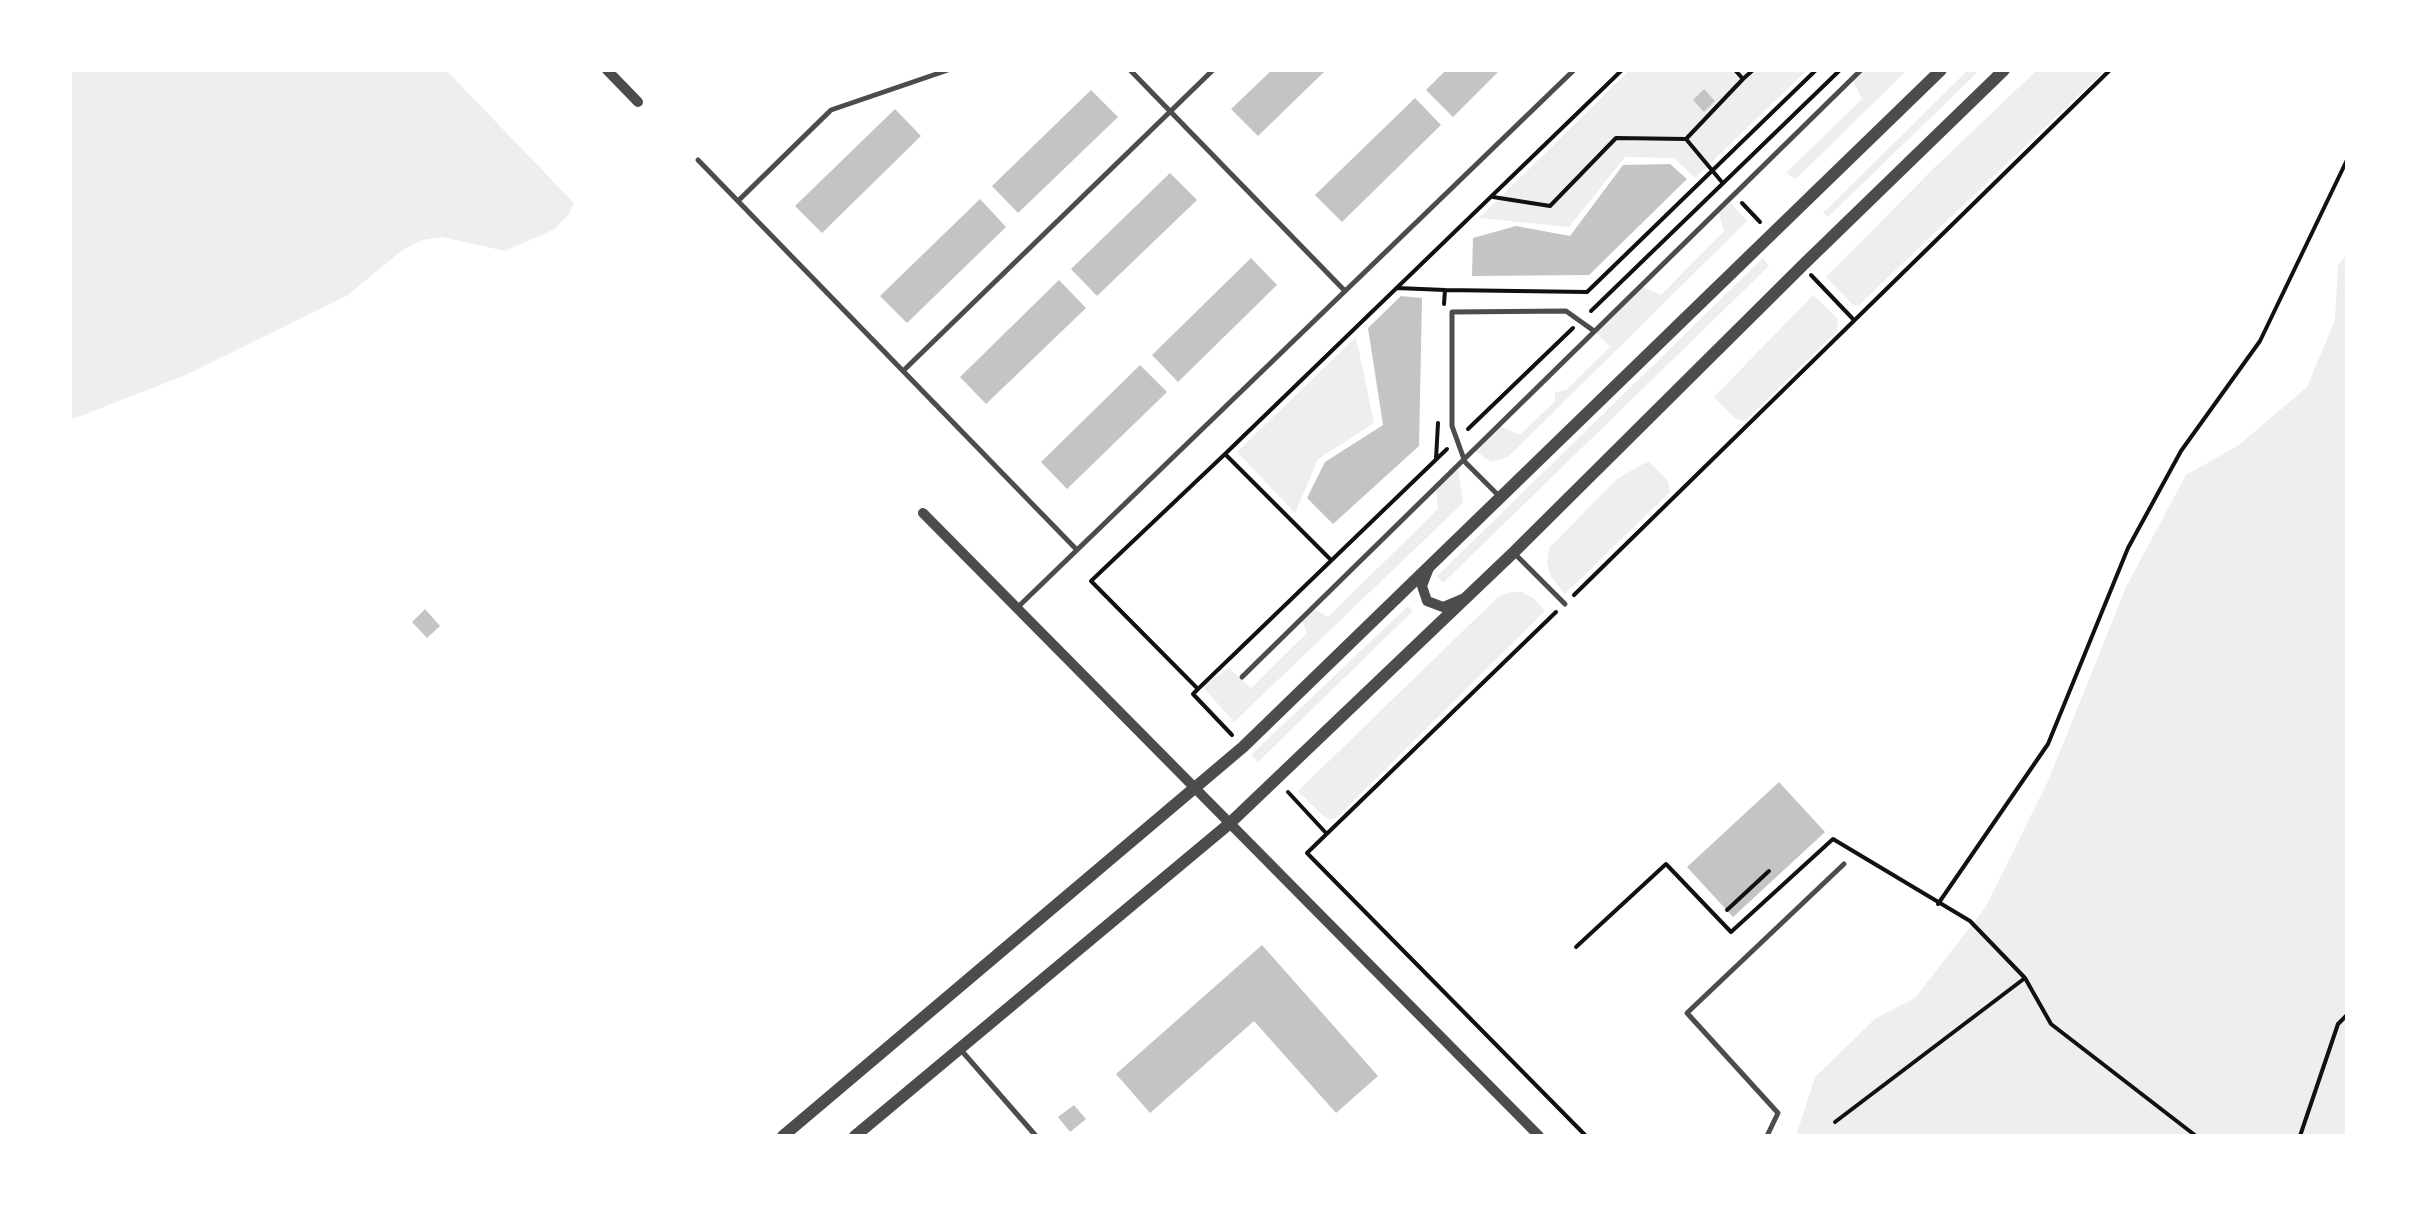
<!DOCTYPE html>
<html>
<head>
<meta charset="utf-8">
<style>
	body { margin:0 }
	#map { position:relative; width:2417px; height:1206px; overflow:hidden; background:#fff; font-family:Manrope,sans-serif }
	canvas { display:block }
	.frame { position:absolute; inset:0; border:72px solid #fff; pointer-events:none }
</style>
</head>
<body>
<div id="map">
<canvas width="2417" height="1206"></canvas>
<div class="frame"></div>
</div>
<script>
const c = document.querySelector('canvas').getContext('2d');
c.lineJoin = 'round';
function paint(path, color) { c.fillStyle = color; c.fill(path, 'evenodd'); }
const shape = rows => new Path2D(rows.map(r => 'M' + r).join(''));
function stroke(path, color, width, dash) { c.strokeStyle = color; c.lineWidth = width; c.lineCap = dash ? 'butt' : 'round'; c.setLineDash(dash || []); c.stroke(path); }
const green = shape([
	[70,70,446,70,574,203,569,214,555,229,505,251,442,237,422,240,401,251,348,295,186,375,70,420],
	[1630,70,1807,70,1695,178,1674,158,1625,157,1569,227,1479,218],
	[1861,70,1907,70,1796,179,1786,173,1862,99,1852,79],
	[1968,70,1980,70,1828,217,1823,213],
	[2037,70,2105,70,1859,305,1854,306,1826,277,1934,168],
	[1728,200,1747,221,1508,457,1491,462,1476,451,1500,426,1520,435,1555,401,1555,392,1566,390,1610,347,1595,331,1641,286,1661,295,1724,231,1718,211],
	[2347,255,2347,1136,1796,1136,1815,1077,1876,1018,1915,998,1985,908,2048,781,2127,585,2186,475,2239,445,2307,387,2335,320,2338,265],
	[1763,258,1769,266,1443,583,1437,576],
	[1813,295,1837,318,1838,330,1745,421,1736,419,1714,397],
	[1356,337,1374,423,1318,459,1295,513,1237,452],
	[1648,461,1668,481,1670,492,1565,594,1551,577,1547,563,1549,548,1617,479],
	[1458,468,1463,503,1234,722,1202,686,1229,668,1251,688,1307,633,1301,619,1313,608,1328,617,1438,509,1436,489],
	[1512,592,1522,592,1533,598,1545,611,1336,818,1331,820,1323,816,1298,791,1499,596],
	[1408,606,1413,611,1258,762,1251,755]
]);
const building = shape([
	[1272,70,1326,70,1258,136,1231,109],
	[1446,70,1500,70,1453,117,1426,90],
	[1704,89,1715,101,1704,112,1693,100],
	[1091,90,1118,117,1018,213,992,186],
	[1415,98,1441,125,1342,222,1315,195],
	[895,109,921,136,822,233,795,206],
	[1670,164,1687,179,1589,275,1472,276,1473,238,1516,226,1570,236,1623,165],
	[1170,173,1197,200,1097,296,1071,269],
	[980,199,1006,227,907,323,880,296],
	[1251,258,1277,285,1178,382,1152,355],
	[1059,280,1086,308,986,404,960,377],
	[1401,296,1422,298,1419,446,1333,524,1307,498,1325,462,1383,425,1368,328],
	[1140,365,1167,392,1067,489,1041,462],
	[425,609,440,626,427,638,412,622],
	[1779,782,1825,832,1733,917,1687,867],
	[1262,945,1378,1076,1336,1113,1254,1021,1150,1113,1116,1074],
	[1074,1105,1086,1119,1070,1132,1058,1117]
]);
const path = shape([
	[1735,70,1743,79,1753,70],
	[1686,139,1721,181],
	[1493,197,1550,206,1616,138,1686,139,1743,79],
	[1742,203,1760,222],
	[1811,275,1853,319],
	[1397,288,1445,290],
	[1444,304,1445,290,1587,292,1816,70],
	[1591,311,1840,70],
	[1468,429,1573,328],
	[1225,454,1091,581,1198,689,1193,694,1232,735],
	[1436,459,1438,423],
	[1330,559,1225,454,1622,70],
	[1574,595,2110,70],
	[1556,612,1307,853,1586,1136],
	[1198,689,1447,449],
	[1288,792,1326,833],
	[1938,904,2048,744,2128,548,2181,451,2260,341,2347,160],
	[1727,910,1769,871],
	[1576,947,1666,864,1731,932,1833,839,1970,921,2025,978,2051,1024,2196,1136],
	[1835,1122,2025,978],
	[2300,1136,2338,1024,2347,1015]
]);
const service = shape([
	[1130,70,1345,291],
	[698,160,1077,550],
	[738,201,831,110,948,70],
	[903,371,1213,70],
	[1499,496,1465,462,1452,426,1452,312,1566,311,1594,331],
	[1514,553,1565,604],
	[1019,606,1574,70],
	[1242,677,1861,70],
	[961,1050,1036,1136],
	[1767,1136,1778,1113,1687,1013,1844,864]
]);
const minor = shape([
	[607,70,638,102],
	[923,513,1539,1136],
	[1429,568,1422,586,1427,601,1443,607,1462,599]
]);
const tertiary = shape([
	[783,1136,1243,747,1941,70],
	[855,1136,1229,824,1514,552,1802,266,2004,70]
]);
paint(green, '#eee');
paint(building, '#c4c4c4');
stroke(path, '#111', 4);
stroke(service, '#4c4c4c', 5);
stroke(minor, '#4c4c4c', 10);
stroke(tertiary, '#4c4c4c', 12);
</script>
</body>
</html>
